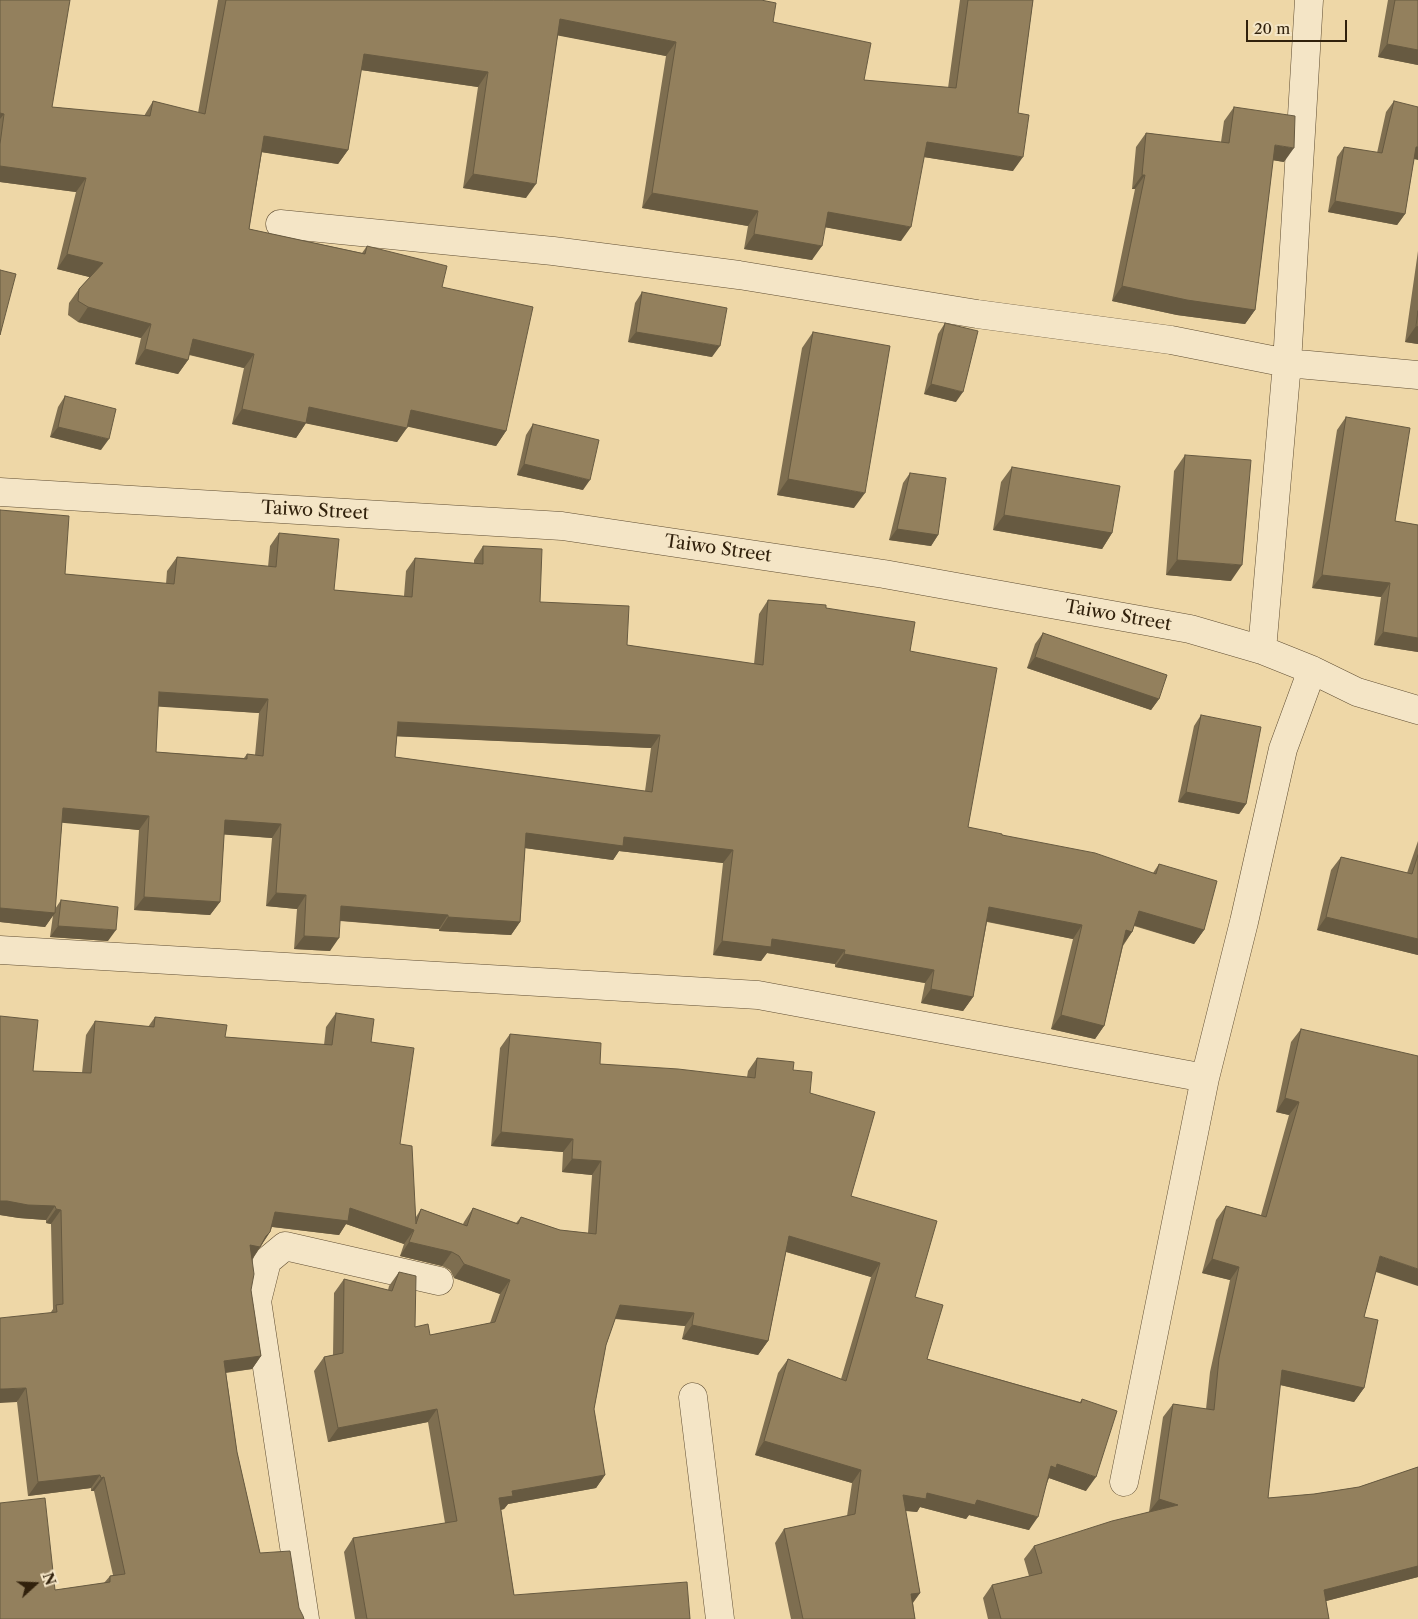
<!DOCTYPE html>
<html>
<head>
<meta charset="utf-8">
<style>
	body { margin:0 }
	#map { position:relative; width:1418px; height:1619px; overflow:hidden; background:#eed7a7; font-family:"Libre Caslon Text",serif }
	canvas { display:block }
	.north { position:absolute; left:10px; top:1559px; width:50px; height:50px; -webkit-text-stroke:4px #f4e5c6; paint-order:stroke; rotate:70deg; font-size:14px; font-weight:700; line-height:20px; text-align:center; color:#31210c }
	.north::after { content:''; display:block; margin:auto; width:18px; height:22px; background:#31210c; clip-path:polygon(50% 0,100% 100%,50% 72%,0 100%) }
	.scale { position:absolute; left:1246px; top:20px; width:101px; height:22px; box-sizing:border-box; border:2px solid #31210c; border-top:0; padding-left:6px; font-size:15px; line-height:18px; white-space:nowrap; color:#31210c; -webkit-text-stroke:4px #f4e5c6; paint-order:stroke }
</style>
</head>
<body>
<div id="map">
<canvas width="1418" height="1619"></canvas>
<div class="north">N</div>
<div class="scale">20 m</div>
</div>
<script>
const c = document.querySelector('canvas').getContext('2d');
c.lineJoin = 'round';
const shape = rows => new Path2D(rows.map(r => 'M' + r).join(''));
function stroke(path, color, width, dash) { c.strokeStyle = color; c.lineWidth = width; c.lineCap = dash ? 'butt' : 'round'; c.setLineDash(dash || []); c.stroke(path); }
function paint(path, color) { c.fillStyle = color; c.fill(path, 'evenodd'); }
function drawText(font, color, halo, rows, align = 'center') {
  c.font = font + ' "Libre Caslon Text",serif'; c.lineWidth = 4.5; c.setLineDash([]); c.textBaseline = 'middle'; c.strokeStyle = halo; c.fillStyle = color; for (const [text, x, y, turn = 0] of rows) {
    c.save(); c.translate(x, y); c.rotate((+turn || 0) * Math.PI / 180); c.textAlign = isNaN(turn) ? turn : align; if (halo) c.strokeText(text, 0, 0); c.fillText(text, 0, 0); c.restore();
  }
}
const street = shape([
	[280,224,553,251,739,275,977,314,1171,340,1287,363,1418,375],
	[0,492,562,526,884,574,1190,629,1262,650,1312,670,1357,692,1418,710],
	[1262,650,1287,363,1309,0],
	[0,950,758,995,1205,1078],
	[693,1397,720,1619],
	[1124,1482,1205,1078,1244,922,1283,749,1312,670],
	[305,1619,257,1301,267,1261,285,1246,439,1281]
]);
const wall = shape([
	[0,0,52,107,144,116,153,101,198,113,218,0,761,0,773,22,864,80,948,88,960,0,1033,0,1018,113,1013,171,924,157,901,241,825,227,812,260,744,249,748,226,642,208,666,56,558,35,526,198,463,188,478,87,361,70,348,150,338,164,262,152,249,229,362,253,367,246,442,287,506,431,496,446,407,426,397,442,306,423,296,438,232,424,244,368,189,355,188,360,178,374,135,364,141,338,78,322,68,315,69,303,79,289,90,277,57,269,76,192,0,182],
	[1388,0,1418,0,1418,65,1378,57],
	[1394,101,1414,159,1405,214,1397,225,1328,212,1337,157,1344,147,1377,153,1386,112],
	[1234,107,1284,162,1273,160,1255,310,1245,324,1177,315,1112,301,1135,189,1132,189,1136,147,1146,133,1221,142,1224,121],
	[1418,251,1418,344,1405,342],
	[642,292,712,357,628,342,635,303],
	[945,323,956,402,924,394,938,334],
	[813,332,854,508,777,495,802,348],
	[65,396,101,450,50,437,58,407],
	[1346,417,1395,521,1418,525,1418,652,1374,645,1381,597,1312,588,1337,430],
	[533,424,583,490,517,475,526,435],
	[1185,455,1231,581,1166,575,1174,471],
	[1012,467,1112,533,1102,549,993,530,1001,482],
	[910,473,938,535,931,546,889,540,903,483],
	[0,510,65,574,166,584,167,571,177,557,268,567,270,546,279,533,334,590,404,596,406,571,415,558,474,563,474,560,483,546,540,602,627,645,754,664,759,614,768,600,826,608,910,651,968,827,1153,873,1159,864,1204,930,1194,944,1134,926,1132,932,1123,946,1104,1026,1095,1039,1051,1029,1073,939,987,922,973,997,963,1011,921,1003,925,983,835,967,835,964,767,953,761,961,713,955,723,863,619,851,613,860,525,848,520,922,511,935,439,931,439,929,340,921,330,951,294,949,297,909,266,906,272,838,224,834,220,902,210,915,134,910,139,830,62,822,55,909,61,900,108,941,50,937,53,915,45,927,0,922],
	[158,706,259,713,255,755,247,754,244,758,156,752],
	[397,736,651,748,645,791,395,757],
	[1043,633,1159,699,1151,710,1027,668,1035,644],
	[1201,715,1246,804,1239,814,1178,802,1194,726],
	[1418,841,1418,955,1317,930,1331,870,1341,857,1407,873],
	[336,1013,371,1042,400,1144,416,1217,421,1209,463,1224,464,1222,473,1208,516,1223,521,1217,560,1230,588,1233,592,1175,562,1172,563,1152,491,1146,500,1048,510,1034,600,1064,747,1077,748,1071,757,1058,793,1070,810,1093,851,1196,915,1297,927,1359,1080,1402,1082,1399,1086,1491,1049,1478,1029,1530,969,1515,966,1519,920,1507,917,1512,905,1511,920,1593,913,1603,915,1619,791,1619,775,1543,784,1529,847,1516,852,1483,755,1455,778,1373,788,1359,841,1379,871,1277,786,1252,768,1341,758,1355,682,1339,685,1326,615,1319,606,1345,594,1409,605,1475,596,1488,508,1504,504,1509,501,1510,514,1595,690,1619,355,1619,344,1552,353,1538,445,1523,428,1422,328,1442,314,1371,324,1357,333,1355,334,1293,344,1279,388,1290,389,1286,399,1272,415,1327,430,1335,490,1323,500,1294,454,1278,450,1270,442,1266,400,1256,404,1244,346,1224,339,1235,272,1227,270,1232,252,1260,251,1290,261,1356,252,1369,226,1373,237,1452,260,1553,299,1608,55,1590,104,1583,110,1576,113,1575,94,1491,91,1491,91,1488,28,1496,17,1402,51,1312,53,1309,51,1224,46,1223,46,1220,19,1218,0,1215,0,1016,33,1071,82,1073,86,1035,95,1021,148,1027,155,1017,225,1037,324,1045,326,1027],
	[1301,1029,1376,1271,1364,1317,1364,1388,1354,1402,1280,1385,1268,1498,1314,1494,1359,1487,1418,1467,1418,1577,1326,1601,1329,1619,988,1619,983,1598,992,1585,1029,1576,1024,1559,1034,1546,1149,1512,1163,1417,1173,1404,1206,1409,1210,1372,1230,1280,1202,1273,1216,1220,1226,1206,1261,1215,1289,1115,1276,1112,1291,1042]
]);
const shadedWall = shape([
	[560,19,676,42,666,56,550,34],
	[1387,44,1418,50,1418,65,1378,57],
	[364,54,488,72,478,87,354,69],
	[0,113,4,114,0,119],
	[264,136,348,150,338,164,254,151],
	[927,142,1023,157,1013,171,917,156],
	[1275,145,1294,148,1284,162,1265,159],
	[1416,147,1418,147,1418,160,1409,158],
	[0,166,86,178,76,192,0,182],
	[473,174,536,184,526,198,463,188],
	[1142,175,1145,175,1135,189,1132,189],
	[652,193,758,211,748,226,642,208],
	[1335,201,1405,214,1397,225,1328,212],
	[828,212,911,227,901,241,818,226],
	[754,234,822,246,812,260,744,249],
	[67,254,103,263,93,278,57,269],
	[1122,286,1255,310,1245,324,1177,315,1112,301],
	[88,307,151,324,141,338,78,322],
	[1416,326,1418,327,1418,344,1405,342],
	[636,332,720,346,712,357,628,342],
	[193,339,254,354,244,368,183,353],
	[145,349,188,360,178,374,135,364],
	[931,384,963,392,956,402,924,394],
	[309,407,407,428,397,442,299,422],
	[242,409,306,423,296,438,232,424],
	[411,410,506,431,496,446,400,425],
	[58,427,109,439,101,450,50,437],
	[524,464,590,480,583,490,517,475],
	[788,479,865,493,854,508,777,495],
	[1004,515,1112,533,1102,549,993,530],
	[897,529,938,535,931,546,889,540],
	[1177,560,1242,565,1231,581,1166,575],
	[1322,575,1390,583,1381,597,1312,588],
	[1383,632,1418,638,1418,652,1374,645],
	[1035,657,1159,699,1151,710,1027,668],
	[159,692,268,699,259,713,149,706],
	[398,722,660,735,651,748,389,736],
	[1186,792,1246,804,1239,814,1178,802],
	[63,808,149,816,139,830,54,822],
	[225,820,281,824,272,838,216,834],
	[526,833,624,837,733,850,723,863,619,851,613,860,517,847],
	[276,893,306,895,297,909,266,906],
	[144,897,220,902,210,915,134,910],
	[341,906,448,915,439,929,332,920],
	[989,907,1082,925,1073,939,980,920],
	[0,908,55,913,45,927,0,922],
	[1139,911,1204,930,1194,944,1130,924],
	[448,917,520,922,511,935,439,931],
	[1326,917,1418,939,1418,955,1317,930],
	[58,926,116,930,108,941,50,937],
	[1126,930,1132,932,1122,946],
	[304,936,339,938,330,951,294,949],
	[772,939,845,950,835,964,767,953,761,961,713,955,722,941],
	[844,954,934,970,925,983,835,967],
	[931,989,973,997,963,1011,921,1003],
	[1061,1015,1104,1026,1095,1039,1051,1029],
	[1285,1098,1299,1102,1289,1115,1276,1112],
	[501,1132,573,1139,563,1152,491,1146],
	[572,1159,601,1161,592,1175,562,1172],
	[0,1201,7,1201,55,1206,46,1220,19,1218,0,1215],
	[350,1208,414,1230,404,1244,346,1224,339,1235,265,1226,275,1212],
	[56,1209,61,1210,51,1224,46,1223],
	[270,1232,260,1247,251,1261,250,1245,266,1236],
	[789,1236,880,1263,871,1277,780,1250],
	[409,1242,452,1252,442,1266,400,1256],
	[1380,1256,1418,1269,1418,1286,1370,1270],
	[1212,1259,1239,1267,1230,1280,1202,1273],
	[464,1264,510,1280,500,1294,454,1278],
	[620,1305,694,1313,685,1326,610,1318],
	[692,1325,768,1341,758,1355,682,1339],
	[261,1356,252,1369,214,1374,224,1361],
	[1282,1370,1364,1388,1354,1402,1272,1383],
	[26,1388,17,1402,0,1403,0,1389],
	[437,1409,428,1422,328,1442,338,1428],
	[764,1441,861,1470,852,1483,755,1455],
	[1057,1464,1096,1477,1086,1491,1049,1478,1047,1481,1051,1466],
	[100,1475,91,1488,28,1496,38,1482],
	[605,1475,596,1488,508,1504,504,1509,489,1512,499,1498,512,1491],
	[104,1477,94,1491,91,1491,101,1478],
	[927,1493,977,1500,1038,1517,1029,1530,969,1515,966,1519,920,1507,917,1512,893,1509,903,1495],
	[1159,1499,1178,1505,1149,1512],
	[1418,1566,1418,1577,1315,1604,1324,1590],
	[920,1593,910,1606,911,1594]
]);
const building = shape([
	[0,0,70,0,52,107,150,116,153,101,205,114,226,0,761,0,776,3,773,22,871,43,864,80,956,88,968,0,1033,0,1018,113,1029,115,1023,157,927,142,911,227,828,212,822,246,754,234,758,211,652,193,676,42,560,19,536,184,473,174,488,72,364,54,348,150,264,136,249,229,365,254,367,246,447,266,442,287,533,307,506,431,411,410,407,428,309,407,306,423,242,409,254,354,193,339,188,360,145,349,151,324,88,307,78,301,79,289,103,263,67,254,86,178,0,166,0,144,4,114,0,113,0,0],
	[1395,0,1418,0,1418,50,1387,44,1395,0],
	[1394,101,1418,107,1418,147,1416,147,1405,214,1335,201,1344,147,1382,153,1394,101],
	[1234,107,1295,116,1294,148,1275,145,1255,310,1187,300,1122,286,1145,175,1142,175,1146,133,1229,143,1234,107],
	[0,270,16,274,0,335,0,270],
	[642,292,727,308,720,346,636,332,642,292],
	[1418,311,1418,327,1416,326,1418,311],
	[945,323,978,331,963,392,931,384,945,323],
	[813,332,890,346,865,493,788,479,813,332],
	[65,396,116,409,109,439,58,427,65,396],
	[1346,417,1410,428,1395,521,1418,525,1418,638,1383,632,1390,583,1322,575,1346,417],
	[533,424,599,440,590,480,524,464,533,424],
	[1185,455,1251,460,1242,565,1177,560,1185,455],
	[1012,467,1120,486,1112,533,1004,515,1012,467],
	[910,473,946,478,938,535,897,529,910,473],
	[0,510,69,516,65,574,174,584,177,557,276,567,279,533,339,539,334,590,412,597,415,558,483,564,483,546,542,549,540,602,629,606,627,645,763,665,768,600,826,605,826,608,915,622,910,651,997,668,968,827,1002,834,1002,835,1095,853,1156,874,1159,864,1217,881,1204,930,1139,911,1132,932,1126,930,1104,1026,1061,1015,1082,925,989,907,973,997,931,989,934,970,844,954,845,950,772,939,771,947,722,941,733,850,624,837,623,846,526,833,520,922,448,917,448,915,341,906,339,938,304,936,306,895,276,893,281,824,225,820,220,902,144,897,149,816,63,808,55,913,0,908,0,510],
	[159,692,268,699,263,756,247,754,247,759,156,752,159,692],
	[398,722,660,735,652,792,395,757,398,722],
	[1043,633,1167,675,1159,699,1035,657,1043,633],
	[1201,715,1261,727,1246,804,1186,792,1201,715],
	[1418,855,1418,939,1326,917,1341,857,1412,874,1418,855],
	[61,900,118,907,116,930,58,926,61,900],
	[336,1013,374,1019,371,1042,414,1048,400,1144,412,1146,416,1224,421,1209,467,1226,473,1208,518,1224,521,1217,560,1230,596,1234,601,1161,572,1159,573,1139,501,1132,510,1034,601,1043,600,1064,678,1069,755,1078,757,1058,794,1062,793,1070,812,1072,810,1093,875,1112,851,1196,937,1221,915,1297,943,1305,927,1359,1081,1403,1082,1399,1117,1411,1096,1477,1057,1464,1056,1468,1051,1466,1038,1517,977,1500,975,1505,927,1493,926,1499,903,1495,920,1593,911,1594,915,1619,803,1619,784,1529,855,1514,861,1470,764,1441,788,1359,846,1381,880,1263,789,1236,768,1341,692,1325,694,1313,620,1305,606,1345,594,1409,605,1475,512,1491,513,1496,499,1498,514,1595,687,1582,690,1619,367,1619,353,1538,457,1521,437,1409,338,1428,324,1357,343,1353,344,1279,392,1291,399,1272,416,1276,415,1327,428,1324,430,1335,495,1322,510,1280,464,1264,459,1256,452,1252,409,1242,414,1230,350,1208,348,1221,275,1212,270,1232,266,1236,260,1247,250,1245,254,1274,251,1290,261,1356,224,1361,237,1452,260,1553,290,1551,299,1608,303,1616,304,1619,0,1619,0,1503,45,1498,55,1590,110,1582,110,1576,125,1574,104,1477,101,1478,100,1475,38,1482,26,1388,0,1389,0,1318,57,1312,56,1305,63,1304,61,1210,56,1209,55,1206,28,1205,7,1201,0,1201,0,1016,38,1020,33,1071,91,1073,95,1021,154,1027,155,1017,227,1025,225,1037,332,1045,336,1013],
	[1301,1029,1418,1056,1418,1269,1380,1256,1364,1317,1378,1320,1364,1388,1282,1370,1268,1498,1314,1494,1359,1487,1418,1467,1418,1566,1324,1590,1329,1619,1001,1619,992,1585,1042,1573,1034,1546,1112,1521,1178,1505,1159,1499,1173,1404,1214,1410,1219,1358,1239,1267,1212,1259,1226,1206,1266,1217,1299,1102,1285,1098,1301,1029]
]);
const streetNames = [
	["Taiwo Street",315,511,3],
	["Taiwo Street",718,549,8],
	["Taiwo Street",1118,616,10]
];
stroke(street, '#604e33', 29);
stroke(street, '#f4e5c6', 28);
paint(wall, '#7e6e50');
paint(shadedWall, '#675a41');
paint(building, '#93805d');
stroke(building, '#675a41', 1);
drawText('18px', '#31210c', '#f4e5c6', streetNames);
</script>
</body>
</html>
